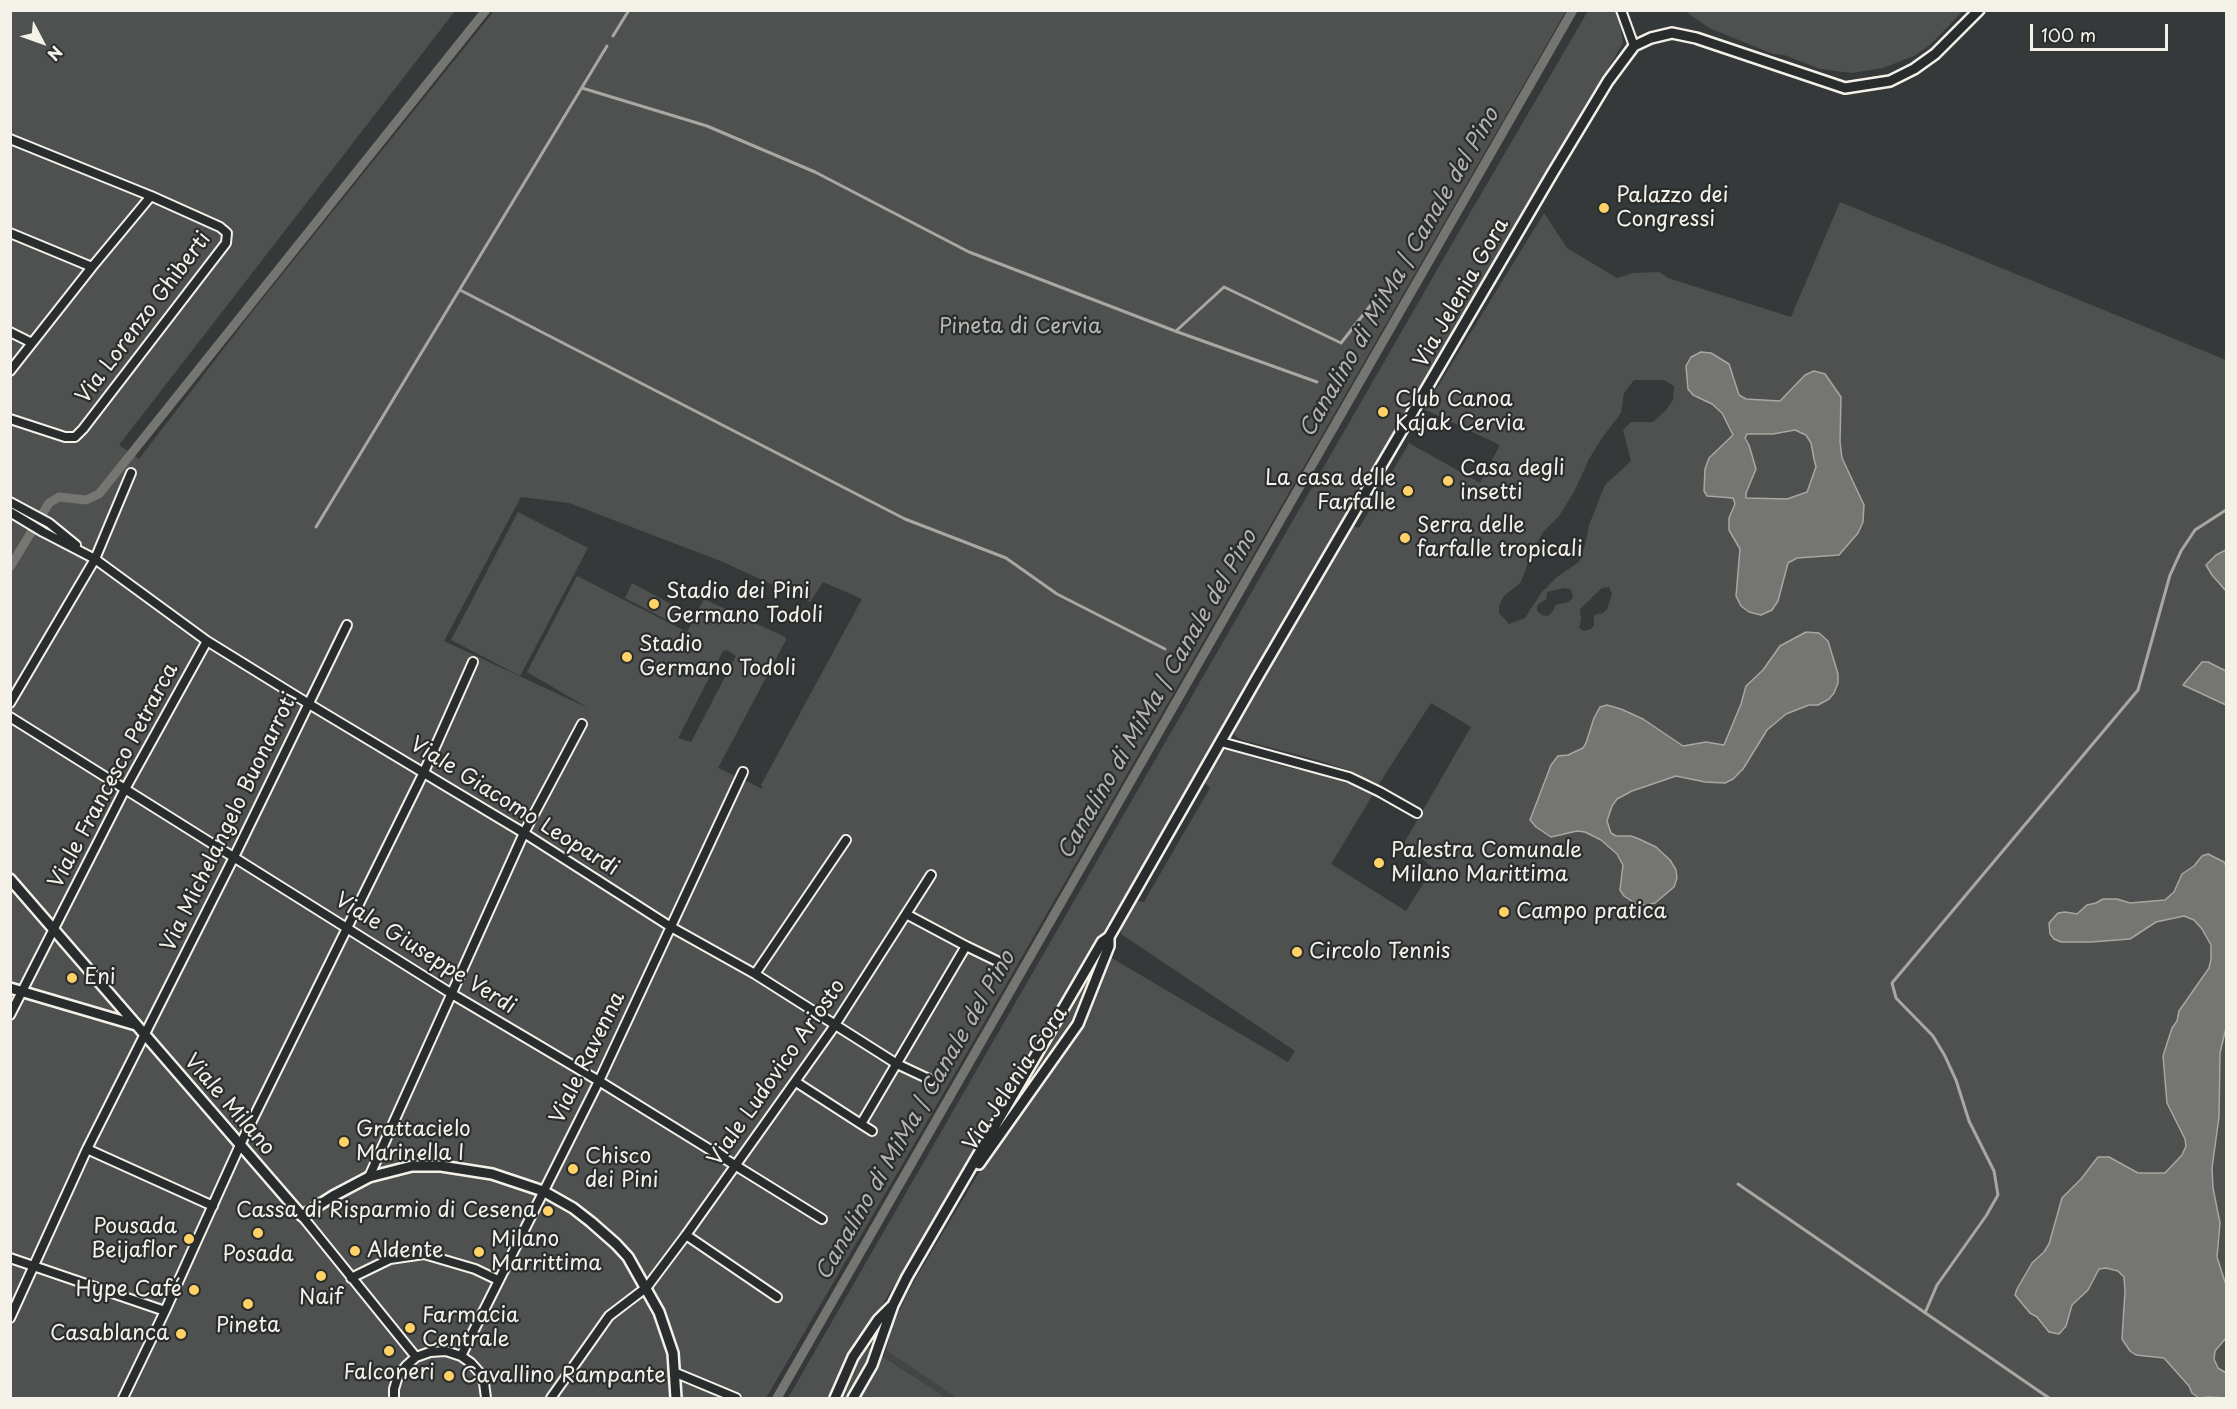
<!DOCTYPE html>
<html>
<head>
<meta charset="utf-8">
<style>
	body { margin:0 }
	#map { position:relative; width:2237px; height:1409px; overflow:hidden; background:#363939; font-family:"Playpen Sans",sans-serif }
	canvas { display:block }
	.frame { position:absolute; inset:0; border:12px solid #f4f1e8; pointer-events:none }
	.north { position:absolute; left:12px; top:12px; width:60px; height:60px; -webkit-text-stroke:4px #2a2d2e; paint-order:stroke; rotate:131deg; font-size:16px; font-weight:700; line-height:24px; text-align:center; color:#f4f1e8 }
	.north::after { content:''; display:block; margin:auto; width:21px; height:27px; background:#f4f1e8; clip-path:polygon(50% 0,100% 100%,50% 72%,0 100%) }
	.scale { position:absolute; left:2030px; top:24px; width:138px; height:27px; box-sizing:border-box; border:3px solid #f4f1e8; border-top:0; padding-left:8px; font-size:18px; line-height:21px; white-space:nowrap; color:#f4f1e8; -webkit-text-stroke:4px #2a2d2e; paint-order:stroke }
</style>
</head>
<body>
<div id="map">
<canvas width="2237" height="1409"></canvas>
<div class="frame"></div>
<div class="north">N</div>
<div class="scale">100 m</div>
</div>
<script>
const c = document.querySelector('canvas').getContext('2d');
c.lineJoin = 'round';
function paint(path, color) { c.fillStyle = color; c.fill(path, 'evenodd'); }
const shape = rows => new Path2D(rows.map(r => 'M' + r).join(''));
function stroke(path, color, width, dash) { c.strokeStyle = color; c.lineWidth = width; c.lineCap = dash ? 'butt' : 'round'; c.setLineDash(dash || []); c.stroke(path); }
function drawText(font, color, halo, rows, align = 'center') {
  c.font = font + ' "Playpen Sans",sans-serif'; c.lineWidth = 4.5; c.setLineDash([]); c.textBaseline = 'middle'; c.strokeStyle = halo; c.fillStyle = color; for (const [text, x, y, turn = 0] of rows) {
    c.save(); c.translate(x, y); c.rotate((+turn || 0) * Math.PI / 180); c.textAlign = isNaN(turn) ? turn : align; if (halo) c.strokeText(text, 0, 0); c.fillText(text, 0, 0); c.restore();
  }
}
const built = shape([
	[886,1350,957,1398,862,1398,876,1374]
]);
const green = shape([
	[10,11,455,11,119,445,139,459,252,312,494,11,1566,11,920,1134,766,1398,11,1398],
	[521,497,569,503,723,562,810,602,823,582,862,599,761,785,763,789,718,768,786,640,785,637,704,599,687,632,577,576,527,672,590,709,444,641],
	[727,650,736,656,691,742,678,738,723,651],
	[1588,11,1618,11,1623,43,951,1193,860,1341,883,1321,882,1332,878,1329,868,1347,946,1398,788,1398,1460,230],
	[1685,11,1963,11,1930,45,1914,56,1883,68,1852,73,1820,69,1784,55,1773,54,1709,28],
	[1840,202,2226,360,2226,1398,957,1398,886,1350,894,1321,913,1283,978,1174,1083,1024,1110,957,1288,1062,1295,1051,1121,934,1122,925,1138,901,1144,902,1149,893,1210,788,1205,783,1225,750,1227,749,1282,766,1316,773,1352,785,1370,794,1372,796,1331,864,1406,911,1433,868,1404,843,1471,727,1431,703,1377,787,1351,771,1317,760,1242,740,1235,736,1234,731,1353,526,1359,528,1409,443,1480,483,1500,445,1424,409,1544,213,1567,248,1617,278,1633,273,1659,272,1668,278,1791,317],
	[1634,380,1664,380,1674,386,1673,400,1666,410,1653,422,1631,422,1623,430,1631,461,1605,485,1589,525,1585,545,1579,562,1557,577,1541,593,1525,618,1509,624,1499,613,1499,606,1504,596,1521,582,1531,554,1543,532,1559,516,1574,492,1589,459,1602,438,1621,413,1624,393],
	[1609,587,1612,594,1607,609,1603,613,1594,615,1594,625,1591,629,1584,631,1579,628,1581,618,1580,609,1602,588],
	[1564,588,1571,589,1573,597,1569,602,1556,605,1553,611,1548,616,1542,615,1537,611,1537,606,1541,602,1546,600,1547,592],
	[518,512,588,548,520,676,451,640],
	[632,583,682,610,675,624,625,598],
	[1105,946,1072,1026,984,1152,1101,949]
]);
const water = shape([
	[1701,352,1711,353,1729,364,1739,395,1746,399,1780,401,1805,375,1814,371,1825,374,1841,397,1840,442,1842,458,1864,505,1863,522,1858,533,1839,555,1797,558,1788,563,1778,601,1772,610,1761,615,1749,612,1741,606,1736,596,1740,549,1729,530,1729,518,1735,504,1733,498,1707,496,1704,491,1705,469,1709,458,1733,435,1722,413,1712,404,1693,395,1688,389,1686,366,1691,357,1701,352],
	[1795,430,1806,435,1811,443,1814,459,1816,467,1807,492,1787,499,1746,498,1746,493,1756,469,1749,445,1745,438,1747,434,1773,434,1795,430],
	[2226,550,2226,591,2212,575,2206,565,2216,555,2226,550],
	[1806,632,1819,633,1828,641,1838,674,1838,683,1834,693,1829,699,1818,705,1809,705,1786,714,1767,730,1743,769,1733,779,1725,783,1705,782,1676,776,1632,791,1617,799,1612,806,1607,821,1611,833,1616,836,1631,836,1639,839,1656,847,1670,860,1676,870,1677,878,1674,887,1655,903,1647,905,1636,904,1624,896,1620,890,1623,865,1617,854,1601,840,1585,832,1577,831,1551,837,1536,827,1530,820,1551,765,1558,756,1568,755,1583,748,1586,743,1594,718,1600,707,1607,705,1621,709,1643,719,1683,746,1706,742,1724,745,1741,704,1746,686,1763,670,1780,646,1806,632],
	[2202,662,2208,662,2226,671,2226,705,2183,685,2202,662],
	[2208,854,2224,862,2226,866,2226,1028,2220,1053,2219,1117,2212,1168,2213,1188,2220,1223,2217,1257,2226,1285,2226,1338,2215,1351,2214,1359,2218,1368,2226,1373,2226,1398,2209,1397,2199,1398,2192,1393,2189,1386,2164,1358,2136,1355,2130,1351,2122,1339,2125,1291,2124,1277,2118,1271,2106,1268,2099,1269,2088,1290,2072,1305,2066,1326,2059,1334,2049,1332,2037,1317,2030,1313,2015,1295,2017,1289,2032,1263,2044,1252,2049,1244,2062,1198,2081,1179,2098,1157,2109,1157,2138,1173,2165,1173,2182,1155,2186,1146,2185,1139,2167,1103,2163,1056,2172,1028,2177,1021,2179,1011,2209,968,2211,959,2211,945,2202,929,2194,920,2184,916,2156,922,2130,939,2091,942,2061,942,2054,939,2050,934,2049,923,2058,913,2065,912,2077,914,2087,905,2096,903,2103,899,2117,899,2130,903,2165,900,2174,892,2182,874,2194,866,2202,856,2208,854]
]);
const stream = shape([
	[613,36,629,10],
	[582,88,707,126,815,172,969,252,1175,331,1317,382],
	[460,290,905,519,1006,558,1057,594,1165,649],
	[1176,331,1224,287,1341,343,1374,301],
	[316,527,607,46],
	[1738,1184,2049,1398],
	[1925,1313,1937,1285,1986,1216,1998,1195,1994,1171,1969,1121,1956,1080,1945,1056,1933,1036,1896,998,1892,983,2138,690,2170,575,2181,551,2195,530,2226,510]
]);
const canal = shape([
	[10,567,49,503,59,497,86,500,99,494,486,10],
	[777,1398,1573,10]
]);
const minor = shape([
	[1621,10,1634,46],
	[10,139,151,196,220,227,227,233,226,243,83,429,75,437,65,437,10,419],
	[10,233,92,267],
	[10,332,32,343],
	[10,371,92,267,151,196],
	[10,502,49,523,76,545],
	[10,512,43,532,95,559,207,641,309,704,524,833,671,927,755,974,897,1064,931,1080],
	[10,703,95,559,131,473],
	[10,717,452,994,599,1081,822,1219],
	[1221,742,1349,777,1380,792,1417,813],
	[966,946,997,961],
	[755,974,846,840],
	[10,1015,125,789,207,641],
	[796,1082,861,1124,966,946,906,914],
	[861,1124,872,1131],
	[87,1149,213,1206],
	[369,1177,524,833,582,724],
	[302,1216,416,1357],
	[686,1235,777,1297],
	[10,1258,165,1311],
	[351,1278,390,1259,424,1254,475,1269,498,1280],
	[10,1318,87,1149,234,857,347,625],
	[461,1356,599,1081,743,772],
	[676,1373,736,1398],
	[123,1398,165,1311,240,1145,424,772,473,662],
	[394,1398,394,1389,398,1376,406,1366,416,1357,430,1352,446,1351,461,1356,471,1363,479,1372,484,1383,486,1398],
	[551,1398,609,1316,647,1287,686,1235,831,1031,931,875]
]);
const tertiary = shape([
	[10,879,302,1216,333,1196,369,1177,412,1166,441,1166,492,1174,543,1191,573,1208,591,1222,616,1244,628,1257,659,1312,673,1353,676,1398],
	[10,988,136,1025],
	[979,1164,1078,1024,1109,946,1109,937],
	[835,1398,853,1357,878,1320,891,1307],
	[853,1398,872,1365,893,1305,907,1277,1102,942,1109,937,1257,678,1552,174,1608,81,1634,46,1651,38,1672,33,1696,38,1845,88,1890,81,1914,69,1935,54,1979,10]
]);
const markers = [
	[1604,208,6,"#ffd166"],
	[1383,412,6,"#ffd166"],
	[1448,481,6,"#ffd166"],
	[1408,491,6,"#ffd166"],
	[1405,538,6,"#ffd166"],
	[654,604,6,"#ffd166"],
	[627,657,6,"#ffd166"],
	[1379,863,6,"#ffd166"],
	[1504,912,6,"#ffd166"],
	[1297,952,6,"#ffd166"],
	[72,978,6,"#ffd166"],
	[344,1142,6,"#ffd166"],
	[573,1169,6,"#ffd166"],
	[548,1211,6,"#ffd166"],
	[258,1233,6,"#ffd166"],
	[189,1239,6,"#ffd166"],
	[355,1251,6,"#ffd166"],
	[479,1252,6,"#ffd166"],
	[321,1276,6,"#ffd166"],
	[194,1290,6,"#ffd166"],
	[248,1304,6,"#ffd166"],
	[410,1328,6,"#ffd166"],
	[181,1334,6,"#ffd166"],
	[389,1351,6,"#ffd166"],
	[449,1376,6,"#ffd166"]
];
const poiNames = [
	["Palazzo dei",1616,196],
	["Congressi",1616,220],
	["Club Canoa",1395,400],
	["Kajak Cervia",1395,424],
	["Casa degli",1460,469],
	["insetti",1460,493],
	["La casa delle",1396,479,"right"],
	["Farfalle",1396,503,"right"],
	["Serra delle",1417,526],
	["farfalle tropicali",1417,550],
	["Stadio dei Pini",666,592],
	["Germano Todoli",666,616],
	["Stadio",639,645],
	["Germano Todoli",639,669],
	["Palestra Comunale",1391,851],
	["Milano Marittima",1391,875],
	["Campo pratica",1516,912],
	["Circolo Tennis",1309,952],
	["Eni",84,978],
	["Grattacielo",356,1130],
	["Marinella I",356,1154],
	["Chisco",585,1157],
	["dei Pini",585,1181],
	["Cassa di Risparmio di Cesena",536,1211,"right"],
	["Pousada",177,1227,"right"],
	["Beijaflor",177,1251,"right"],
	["Milano",491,1240],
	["Marrittima",491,1264],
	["Aldente",367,1251],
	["Posada",258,1255,"center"],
	["Hype Café",182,1290,"right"],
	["Naif",321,1298,"center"],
	["Farmacia",422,1316],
	["Centrale",422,1340],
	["Pineta",248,1326,"center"],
	["Casablanca",169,1334,"right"],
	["Falconeri",389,1373,"center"],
	["Cavallino Rampante",461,1376]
];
const streetNames = [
	["Via Jelenia Gora",1462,293,-60],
	["Via Lorenzo Ghiberti",144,318,-53],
	["Viale Francesco Petrarca",114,776,-62],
	["Viale Giacomo Leopardi",514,807,32],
	["Via Michelangelo Buonarroti",230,822,-64],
	["Viale Giuseppe Verdi",425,954,32],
	["Viale Ravenna",588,1058,-64],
	["Viale Ludovico Ariosto",777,1073,-55],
	["Via Jelenia Gora",1016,1079,-56],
	["Viale Milano",229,1105,49]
];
const parkNames = [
	["Pineta di Cervia",1020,327]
];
const waterNames = [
	["Canalino di MiMa | Canale del Pino",1400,273,-60],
	["Canalino di MiMa | Canale del Pino",1158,695,-60],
	["Canalino di MiMa | Canale del Pino",916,1116,-60]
];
paint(built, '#434645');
paint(green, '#4e514f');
paint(water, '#757572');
stroke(water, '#a8a7a1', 1.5);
stroke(stream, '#a8a7a1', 3);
stroke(canal, '#757572', 9);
stroke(minor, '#f4f1e8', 12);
stroke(tertiary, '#f4f1e8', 14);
stroke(minor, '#2a2d2e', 8);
stroke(tertiary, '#2a2d2e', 9);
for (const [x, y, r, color] of markers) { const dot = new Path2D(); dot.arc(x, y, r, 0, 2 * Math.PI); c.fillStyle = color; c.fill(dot); stroke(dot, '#2a2d2e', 2); }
drawText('21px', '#f4f1e8', '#2a2d2e', poiNames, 'left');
drawText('21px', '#f4f1e8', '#2a2d2e', streetNames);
drawText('21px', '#bab9b2', '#2a2d2e', parkNames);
drawText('italic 22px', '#b4b3ad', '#2a2d2e', waterNames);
</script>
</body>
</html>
